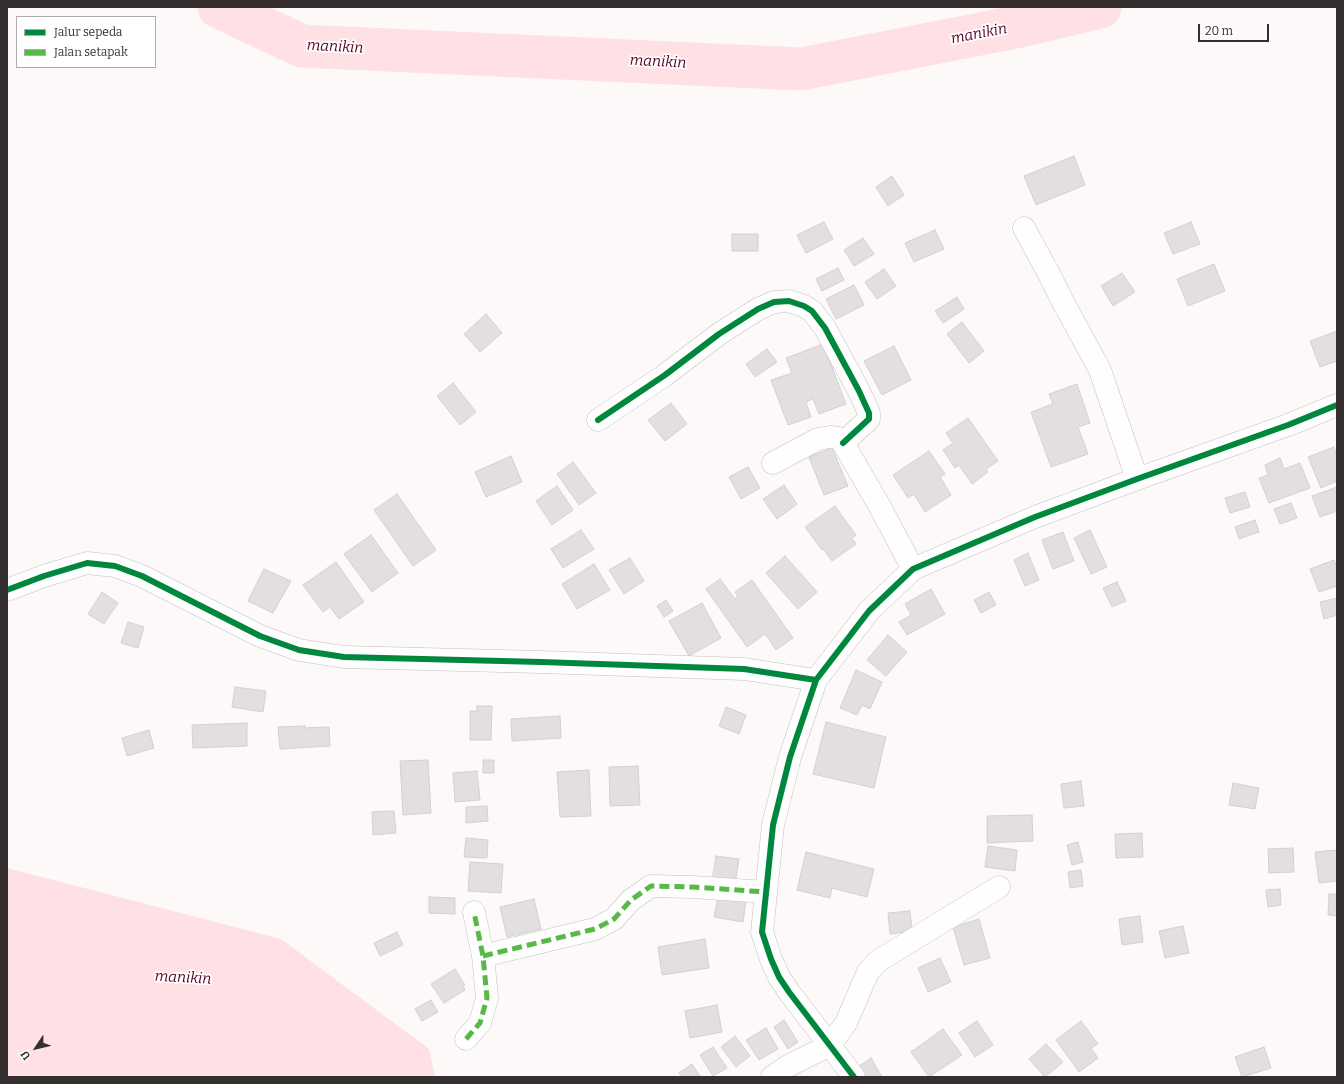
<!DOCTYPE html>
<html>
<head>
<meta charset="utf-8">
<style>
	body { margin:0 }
	#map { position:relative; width:1344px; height:1084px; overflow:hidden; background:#fdf9f9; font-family:Bitter,serif }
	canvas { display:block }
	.frame { position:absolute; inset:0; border:8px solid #362f30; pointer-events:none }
	.legend { position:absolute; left:16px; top:16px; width:140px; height:52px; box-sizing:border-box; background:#fff; border:1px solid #afacac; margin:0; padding:5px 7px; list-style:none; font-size:12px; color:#362f30 }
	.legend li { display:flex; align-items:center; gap:8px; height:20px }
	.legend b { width:20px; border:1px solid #afacac }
	.north { position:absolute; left:16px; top:1028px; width:40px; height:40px; -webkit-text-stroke:3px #fff; paint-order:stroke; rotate:235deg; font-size:11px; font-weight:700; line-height:16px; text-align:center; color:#362f30 }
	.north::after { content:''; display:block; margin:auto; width:14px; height:18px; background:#362f30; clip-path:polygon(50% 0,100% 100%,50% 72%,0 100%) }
	.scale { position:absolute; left:1198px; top:24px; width:71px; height:18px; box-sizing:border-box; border:2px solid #362f30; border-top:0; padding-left:5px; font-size:12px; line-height:14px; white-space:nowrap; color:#362f30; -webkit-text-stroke:3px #fff; paint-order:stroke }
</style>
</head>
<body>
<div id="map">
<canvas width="1344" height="1084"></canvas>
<div class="frame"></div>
<ul class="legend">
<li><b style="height:5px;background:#00873e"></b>Jalur sepeda</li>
<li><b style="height:5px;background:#58b947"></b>Jalan setapak</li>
</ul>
<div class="north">U</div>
<div class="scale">20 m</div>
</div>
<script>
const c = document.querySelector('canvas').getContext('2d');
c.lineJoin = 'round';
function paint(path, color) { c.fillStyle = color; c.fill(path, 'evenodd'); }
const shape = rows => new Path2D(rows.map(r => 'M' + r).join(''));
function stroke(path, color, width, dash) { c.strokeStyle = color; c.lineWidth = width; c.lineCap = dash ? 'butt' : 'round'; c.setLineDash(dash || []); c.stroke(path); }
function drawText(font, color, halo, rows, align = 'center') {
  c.font = font + ' Bitter,serif'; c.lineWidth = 3.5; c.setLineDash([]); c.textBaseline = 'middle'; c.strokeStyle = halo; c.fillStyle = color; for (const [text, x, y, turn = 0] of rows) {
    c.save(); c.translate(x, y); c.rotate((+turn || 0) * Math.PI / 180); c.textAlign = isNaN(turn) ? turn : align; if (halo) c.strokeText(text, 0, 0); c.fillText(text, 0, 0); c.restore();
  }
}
const water = shape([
	[7,868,281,939,429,1049,435,1077,7,1077]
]);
const river = shape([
	[219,7,302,46,801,69,1016,27,1100,7]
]);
const building = shape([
	[1074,156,1085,185,1036,205,1024,176,1074,156],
	[892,176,904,195,888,206,876,187,892,176],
	[824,222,833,239,806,253,797,235,824,222],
	[1191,222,1200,244,1173,254,1164,233,1191,222],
	[935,230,944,249,914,262,905,243,935,230],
	[732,234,758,234,758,251,732,251,732,234],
	[863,238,874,254,854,266,844,250,863,238],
	[1214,264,1225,291,1188,306,1177,279,1214,264],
	[838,268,844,280,822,291,816,279,838,268],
	[884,269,896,286,877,299,865,282,884,269],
	[1122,273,1135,292,1113,306,1101,286,1122,273],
	[854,285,864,305,836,319,826,299,854,285],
	[957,297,964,309,943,323,935,311,957,297],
	[486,314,502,333,480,352,464,334,486,314],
	[962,322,984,351,969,363,947,334,962,322],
	[1337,331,1337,361,1320,367,1310,341,1337,331],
	[823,344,846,404,819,414,813,399,806,402,811,417,788,425,771,380,792,373,786,358,823,344],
	[894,346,911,380,882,395,864,361,894,346],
	[767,349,777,362,755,377,746,364,767,349],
	[453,383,476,412,460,425,437,396,453,383],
	[1077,384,1090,423,1078,427,1088,454,1051,467,1031,412,1053,404,1049,394,1077,384],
	[671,403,687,424,665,441,648,420,671,403],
	[968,418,998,461,986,469,988,472,972,484,959,465,955,468,943,450,953,443,946,433,968,418],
	[1334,447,1337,456,1337,481,1321,488,1308,457,1334,447],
	[832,448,848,486,824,495,809,457,832,448],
	[929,451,945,474,940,477,951,495,925,512,914,494,908,498,893,475,929,451],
	[511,456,522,482,486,497,475,472,511,456],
	[1280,458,1284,469,1300,463,1310,488,1269,503,1259,478,1268,475,1265,465,1280,458],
	[573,462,596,493,579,505,557,474,573,462],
	[748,467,760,488,741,499,729,477,748,467],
	[784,485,797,504,777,519,763,499,784,485],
	[557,486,573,510,552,525,536,501,557,486],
	[1337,487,1337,511,1320,517,1312,496,1337,487],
	[1245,492,1250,507,1230,513,1225,498,1245,492],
	[397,494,436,550,413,566,374,510,397,494],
	[1291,503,1297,518,1280,524,1274,509,1291,503],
	[835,506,856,535,852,538,856,544,832,561,823,549,822,550,805,527,835,506],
	[1255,520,1259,532,1239,539,1235,527,1255,520],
	[581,530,594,549,563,568,551,549,581,530],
	[1090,530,1107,567,1091,574,1074,538,1090,530],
	[1063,532,1074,561,1053,569,1042,540,1063,532],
	[371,535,398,573,372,592,344,554,371,535],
	[1028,553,1039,580,1025,586,1014,560,1028,553],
	[785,556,817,592,798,609,766,573,785,556],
	[630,558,644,581,624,594,609,570,630,558],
	[1334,560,1337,567,1337,586,1319,592,1310,569,1334,560],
	[336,562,364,602,339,619,330,607,323,612,303,585,336,562],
	[594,564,610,590,577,609,562,584,594,564],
	[264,569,291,581,273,613,248,601,264,569],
	[720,579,735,599,738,597,735,592,752,580,793,638,776,650,765,634,747,647,706,589,720,579],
	[1117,582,1126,601,1112,607,1103,588,1117,582],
	[931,589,945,614,907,635,899,622,911,615,905,604,931,589],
	[102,592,118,603,104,624,88,614,102,592],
	[989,592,996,605,981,613,974,600,989,592],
	[1337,598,1337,615,1324,619,1320,602,1337,598],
	[666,600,673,611,664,617,657,606,666,600],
	[702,603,721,638,689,656,669,621,702,603],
	[128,622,144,627,138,648,121,643,128,622],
	[888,635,907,652,886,676,867,660,888,635],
	[856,670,882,682,870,709,862,705,857,715,840,708,856,670],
	[235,687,266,691,263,712,232,707,235,687],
	[477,706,492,706,491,740,470,740,470,711,477,711,477,706],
	[726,707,746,715,739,734,719,726,726,707],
	[560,716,561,738,512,741,511,719,560,716],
	[826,722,886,737,874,788,813,774,826,722],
	[247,723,247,746,193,748,192,725,247,723],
	[305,726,305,728,329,727,330,746,280,749,278,727,305,726],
	[149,730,154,748,127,756,122,738,149,730],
	[428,760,431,813,403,815,400,761,428,760],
	[483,760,494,760,494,773,483,773,483,760],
	[638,766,640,805,610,806,609,767,638,766],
	[589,770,591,816,560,817,557,772,589,770],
	[477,771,480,800,455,802,453,773,477,771],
	[1081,781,1084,806,1064,808,1061,784,1081,781],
	[1233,783,1259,788,1255,809,1229,805,1233,783],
	[487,806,488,821,466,823,466,807,487,806],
	[394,811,396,833,373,835,372,812,394,811],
	[1032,815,1033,841,987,843,987,816,1032,815],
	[1142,833,1143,857,1116,858,1115,834,1142,833],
	[466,838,488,840,487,858,464,857,466,838],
	[1078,842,1083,862,1072,865,1067,845,1078,842],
	[988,846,1017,850,1015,871,985,867,988,846],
	[1293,848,1294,872,1269,873,1268,849,1293,848],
	[1337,850,1337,881,1319,883,1315,852,1337,850],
	[806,852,874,869,867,897,832,888,830,898,797,890,806,852],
	[716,856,739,859,735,884,712,881,716,856],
	[470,862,503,864,501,893,468,891,470,862],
	[1081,870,1083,886,1070,888,1068,872,1081,870],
	[1280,889,1281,905,1268,907,1266,890,1280,889],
	[1329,894,1337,894,1337,916,1328,915,1329,894],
	[718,896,746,901,743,922,714,917,718,896],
	[429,897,455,898,455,914,429,913,429,897],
	[534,899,541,929,507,937,500,907,534,899],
	[910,911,912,931,890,934,888,913,910,911],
	[1140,916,1143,942,1122,945,1119,919,1140,916],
	[979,919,990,958,964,965,953,927,979,919],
	[1183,926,1189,953,1165,958,1159,931,1183,926],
	[397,932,403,945,380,956,374,943,397,932],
	[705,939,709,968,662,975,658,947,705,939],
	[940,958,951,982,928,992,918,968,940,958],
	[455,969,465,985,463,986,465,990,444,1003,431,984,455,969],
	[431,1000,438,1012,422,1021,415,1009,431,1000],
	[717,1005,722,1032,690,1038,685,1011,717,1005],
	[784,1020,798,1042,788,1049,774,1027,784,1020],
	[977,1021,993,1045,975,1057,959,1033,977,1021],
	[1081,1021,1098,1044,1091,1048,1098,1058,1079,1072,1056,1040,1081,1021],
	[766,1028,778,1049,759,1060,746,1040,766,1028],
	[943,1029,962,1055,929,1077,911,1052,943,1029],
	[735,1036,750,1056,736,1067,721,1047,735,1036],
	[1046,1044,1063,1062,1045,1077,1029,1059,1046,1044],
	[713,1047,727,1068,713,1076,700,1055,713,1047],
	[1264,1047,1271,1068,1242,1077,1235,1057,1264,1047],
	[871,1058,882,1077,866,1077,859,1066,871,1058],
	[692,1064,700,1076,682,1077,679,1073,692,1064]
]);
const street = shape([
	[1024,228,1049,274,1063,302,1100,370,1137,479],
	[598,420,665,375,719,334,758,309,774,302,789,301,804,306,812,311,825,328,859,391,869,413,869,419,843,443],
	[773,463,818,439,830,437,838,438,843,443,879,505,913,569],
	[7,590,44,576,87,563,115,566,142,576,260,636,299,650,344,657,541,662,744,669,816,680,869,611,913,569,1035,517,1137,479,1288,425,1337,405],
	[816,680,790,757,773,825,762,932,771,959,779,977,789,992,854,1077],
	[483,956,595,929,614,919,631,900,651,886,693,887,765,892],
	[466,1039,480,1023,487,998,483,956,474,912],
	[772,1077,788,1066,830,1045,846,1023,868,972,878,961,999,887]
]);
const quiet = shape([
	[483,956,595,929,614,919,631,900,651,886,693,887,765,892],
	[466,1039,480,1023,487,998,483,956,474,912]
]);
const cycleway = shape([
	[598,420,665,375,719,334,758,309,774,302,789,301,804,306,812,311,825,328,859,391,869,413,869,419,843,443],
	[7,590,44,576,87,563,115,566,142,576,260,636,299,650,344,657,541,662,744,669,816,680,869,611,913,569,1035,517,1137,479,1288,425,1337,405],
	[816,680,790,757,773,825,762,932,771,959,779,977,789,992,854,1077]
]);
const waterNames = [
	["manikin",979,34,-11],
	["manikin",335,47,3],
	["manikin",658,62,3],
	["manikin",183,978,3]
];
paint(water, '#fee0e5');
stroke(river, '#fee0e5', 43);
paint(building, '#e3dedf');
stroke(building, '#d4cfd0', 1);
stroke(street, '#c4bfc0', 23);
stroke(street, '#fffefe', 22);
stroke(quiet, '#58b947', 5, [10, 5]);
stroke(cycleway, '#00873e', 6);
drawText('italic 15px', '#590123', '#fff', waterNames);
</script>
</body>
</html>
